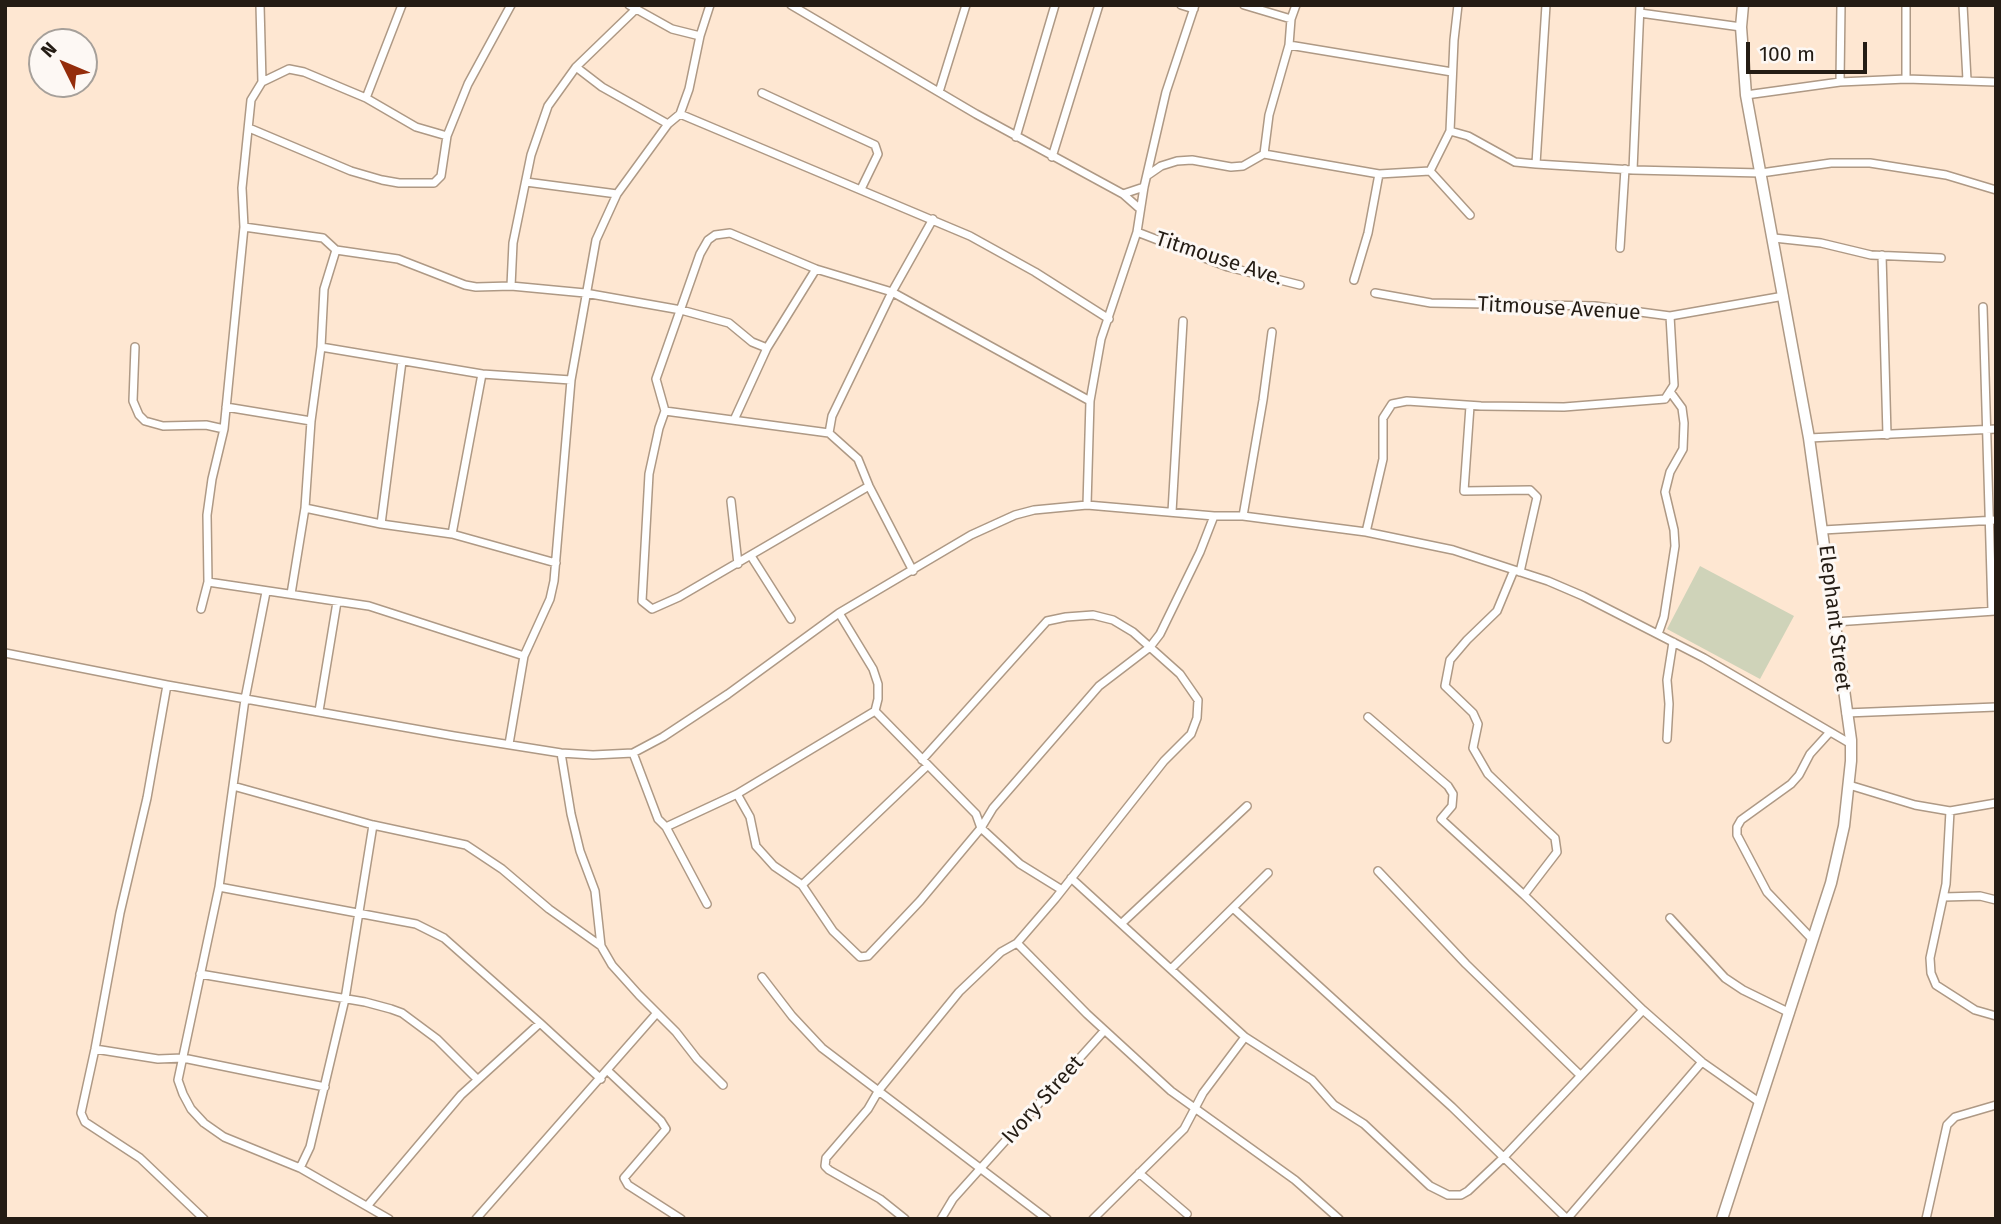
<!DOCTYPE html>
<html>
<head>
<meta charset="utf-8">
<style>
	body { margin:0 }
	#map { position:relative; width:2001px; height:1224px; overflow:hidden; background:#fee7d2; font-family:"Fira Sans",sans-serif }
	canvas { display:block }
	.frame { position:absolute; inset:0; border:7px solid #241c14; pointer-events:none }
	.north { position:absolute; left:28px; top:28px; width:70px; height:70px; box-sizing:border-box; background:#fdf8f4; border:2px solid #a6a09a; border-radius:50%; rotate:313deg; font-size:19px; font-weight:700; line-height:28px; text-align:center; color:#241c14 }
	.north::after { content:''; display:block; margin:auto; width:24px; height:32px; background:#942d0b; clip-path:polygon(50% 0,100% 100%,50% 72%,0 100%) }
	.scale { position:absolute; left:1746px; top:42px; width:121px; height:32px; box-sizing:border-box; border:4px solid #241c14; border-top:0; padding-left:9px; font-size:21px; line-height:24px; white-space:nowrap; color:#241c14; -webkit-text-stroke:5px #fdf8f4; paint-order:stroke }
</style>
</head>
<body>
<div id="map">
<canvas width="2001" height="1224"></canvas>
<div class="frame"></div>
<div class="north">N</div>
<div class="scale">100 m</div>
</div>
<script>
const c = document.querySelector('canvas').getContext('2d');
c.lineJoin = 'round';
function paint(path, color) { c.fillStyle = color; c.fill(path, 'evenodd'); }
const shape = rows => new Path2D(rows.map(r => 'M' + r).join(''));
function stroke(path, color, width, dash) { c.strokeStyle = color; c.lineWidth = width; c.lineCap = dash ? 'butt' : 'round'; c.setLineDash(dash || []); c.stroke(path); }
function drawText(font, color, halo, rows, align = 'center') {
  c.font = font + ' "Fira Sans",sans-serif'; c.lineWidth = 6; c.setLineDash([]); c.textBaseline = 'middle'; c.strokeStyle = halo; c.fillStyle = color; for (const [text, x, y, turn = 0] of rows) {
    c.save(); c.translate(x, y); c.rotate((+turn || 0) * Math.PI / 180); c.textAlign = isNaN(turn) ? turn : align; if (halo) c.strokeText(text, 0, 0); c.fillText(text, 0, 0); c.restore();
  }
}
const green = shape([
	[1700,566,1794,616,1760,679,1667,629]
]);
const street = shape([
	[629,5,672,29,700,36,710,5],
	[791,5,976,114,1123,194,1140,209],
	[1181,5,1194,9],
	[1244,5,1291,19],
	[1963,5,1967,80],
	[1640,13,1741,27],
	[1289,45,1452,72],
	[576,67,602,87,668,124],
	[1906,79,1906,5],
	[262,82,289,69,304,72,366,98,416,127,447,136],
	[1840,82,1841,5],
	[939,92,966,5],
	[762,93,875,145,878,154,861,189],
	[1746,95,1840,82,1906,79,1996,82],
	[366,98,402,5],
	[680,114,970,236,1035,272,1109,319],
	[249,128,351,171,382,180,399,183,434,183,441,176,447,136,468,84,511,5],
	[1450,131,1468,136,1515,162,1536,164,1633,170,1761,173,1831,163,1870,163,1946,175,1996,190],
	[1016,137,1055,5],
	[1264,154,1269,115,1289,45,1291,19,1296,5],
	[1052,157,1099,5],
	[1536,164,1546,5],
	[1633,170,1640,5],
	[1430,171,1450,131,1454,40,1458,5],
	[1430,171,1470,215],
	[1148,175,1161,166,1177,161,1192,160,1231,167,1243,166,1264,154,1379,174,1430,171],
	[526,182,617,194],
	[1123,194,1144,187],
	[244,227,323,238,336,250,398,259,465,285,476,287,511,286,585,293,681,310,729,323,752,342,767,348],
	[1137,232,1228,267,1300,285],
	[1774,238,1821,243,1871,255,1941,258],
	[1620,248,1625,169],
	[1882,255,1887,435],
	[1354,280,1368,233,1379,174],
	[511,286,513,243,531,155,548,106,576,67,636,9],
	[1375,293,1431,303,1595,306,1670,316,1784,296],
	[1983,307,1992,611],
	[135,347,133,401,139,415,145,421,163,426,206,425,224,429],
	[321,347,482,374,571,380],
	[1470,406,1464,491,1530,490,1537,497,1520,572],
	[226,407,311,421],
	[665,411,829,433],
	[734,420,767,348,816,269],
	[1809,438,1996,429],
	[869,486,679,597,652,609,642,601,649,474,659,428,665,411,656,379,700,254,708,240,715,235,730,233,816,269,892,292,1090,401],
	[731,501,738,564],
	[1087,505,1090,401,1101,339,1137,232,1144,187,1166,92,1195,5],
	[305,508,381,524,452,534,556,563],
	[1172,512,1183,321],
	[1243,516,1263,400,1272,332],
	[381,524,402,361],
	[1823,530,1996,520],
	[1366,532,1383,459,1383,418,1392,404,1407,401,1481,406,1564,407,1665,399,1674,385,1670,316],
	[452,534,482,374],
	[751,556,791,619],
	[1514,570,1497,611,1467,640,1450,660,1445,686,1473,713,1478,724,1473,748,1488,774,1555,838,1557,852,1524,895],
	[913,571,869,486,858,459,829,433,832,416,846,387,892,292,933,219],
	[208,582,369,606,524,656],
	[266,592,245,699,219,887,178,1080,183,1094,191,1109,204,1123,224,1137,300,1168,389,1219],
	[291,594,305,508,311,421,321,347,324,289,336,250],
	[201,609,208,582,207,515,212,479,224,429,244,227,242,188,251,100,262,82,260,5],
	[839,613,873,669,878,684,878,699,875,711,737,794,750,817,756,846,774,866,802,885,833,931,860,957,868,956,920,901,981,828,993,808,1099,686,1150,647,1160,634,1200,552,1214,516],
	[1835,622,1995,611],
	[1658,634,1664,617,1675,546,1674,530,1665,492,1670,472,1683,449,1684,423,1682,408,1671,393],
	[5,653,167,685,454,736,561,753,593,755,633,753,663,737,728,694,839,613,971,535,1015,515,1034,510,1087,505,1214,516,1243,516,1366,532,1453,550,1548,581,1583,596,1704,658,1851,744],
	[167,685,147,798,120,913,95,1049,81,1113,85,1122,140,1158,204,1219],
	[319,711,337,602],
	[875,711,976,814,981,828,1020,864,1062,890],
	[1846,713,1996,707],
	[1368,717,1448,786,1453,794,1452,806,1441,819,1524,895,1643,1010,1702,1062,1759,1102],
	[1667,739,1669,704,1667,680,1673,642],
	[509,744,524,656,550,599,554,581,571,380,596,240,617,194,668,124,680,114,689,89,700,36],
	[561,753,571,814,580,851,595,891,601,946,612,965,639,995,676,1032,697,1059,723,1085],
	[633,753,658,819,666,827,707,904],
	[1849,785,1915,805,1950,811,1996,803],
	[233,786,373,825,466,845,502,869,549,909,601,946],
	[1950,811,1946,884,1930,958,1931,973,1936,985,1975,1010,1996,1016],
	[666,827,737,794],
	[1378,871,1466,964,1580,1075],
	[1071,878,1245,1037,1312,1080,1334,1105,1364,1124,1430,1186,1448,1195,1461,1195,1468,1191,1503,1158,1643,1010],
	[802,885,927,766],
	[219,887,416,924,444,938,540,1023],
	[1944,897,1980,896,1996,900],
	[1233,908,1452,1107,1567,1219],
	[1670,918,1725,978,1743,990,1790,1013],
	[1122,923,1247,806],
	[1812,939,1767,892,1737,835,1737,827,1741,820,1791,784,1799,775,1810,754,1830,732],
	[1017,943,1087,1014,1171,1091,1295,1180,1339,1219],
	[1171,969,1268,873],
	[200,974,365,1002,391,1009,402,1013,437,1039,477,1079],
	[762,977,792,1016,822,1048,1047,1219],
	[95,1049,158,1059,183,1058,325,1087],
	[608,1071,661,1121,666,1129,624,1178,628,1185,681,1219],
	[300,1168,310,1147,345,999,373,825],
	[1139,1173,1187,1214],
	[368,1205,461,1095,540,1023,601,1079],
	[476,1219,656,1014],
	[905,1219,880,1199,829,1170,825,1166,826,1158,868,1109,879,1090,959,992,1001,952,1017,943,1055,899,1164,761,1191,734,1197,718,1198,700,1180,674,1133,632,1113,620,1093,615,1066,617,1047,621,922,760],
	[941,1219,953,1199,1104,1031],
	[1093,1219,1184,1129,1203,1093,1245,1037],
	[1567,1219,1702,1062],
	[1926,1219,1947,1125,1955,1117,1996,1105]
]);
const secondary = shape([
	[1722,1219,1831,883,1844,826,1851,761,1851,740,1809,438,1746,95,1741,27,1743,5]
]);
const streetNames = [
	["Titmouse Ave.",1219,259,18],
	["Titmouse Avenue",1559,309,3],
	["Elephant Street",1834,618,83],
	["Ivory Street",1043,1100,-48]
];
paint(green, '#cfd3b9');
stroke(street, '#ae9985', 10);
stroke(secondary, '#ae9985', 13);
stroke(street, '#fff', 7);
stroke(secondary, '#fff', 10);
drawText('21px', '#241c14', '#fdf8f4', streetNames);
</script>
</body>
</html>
